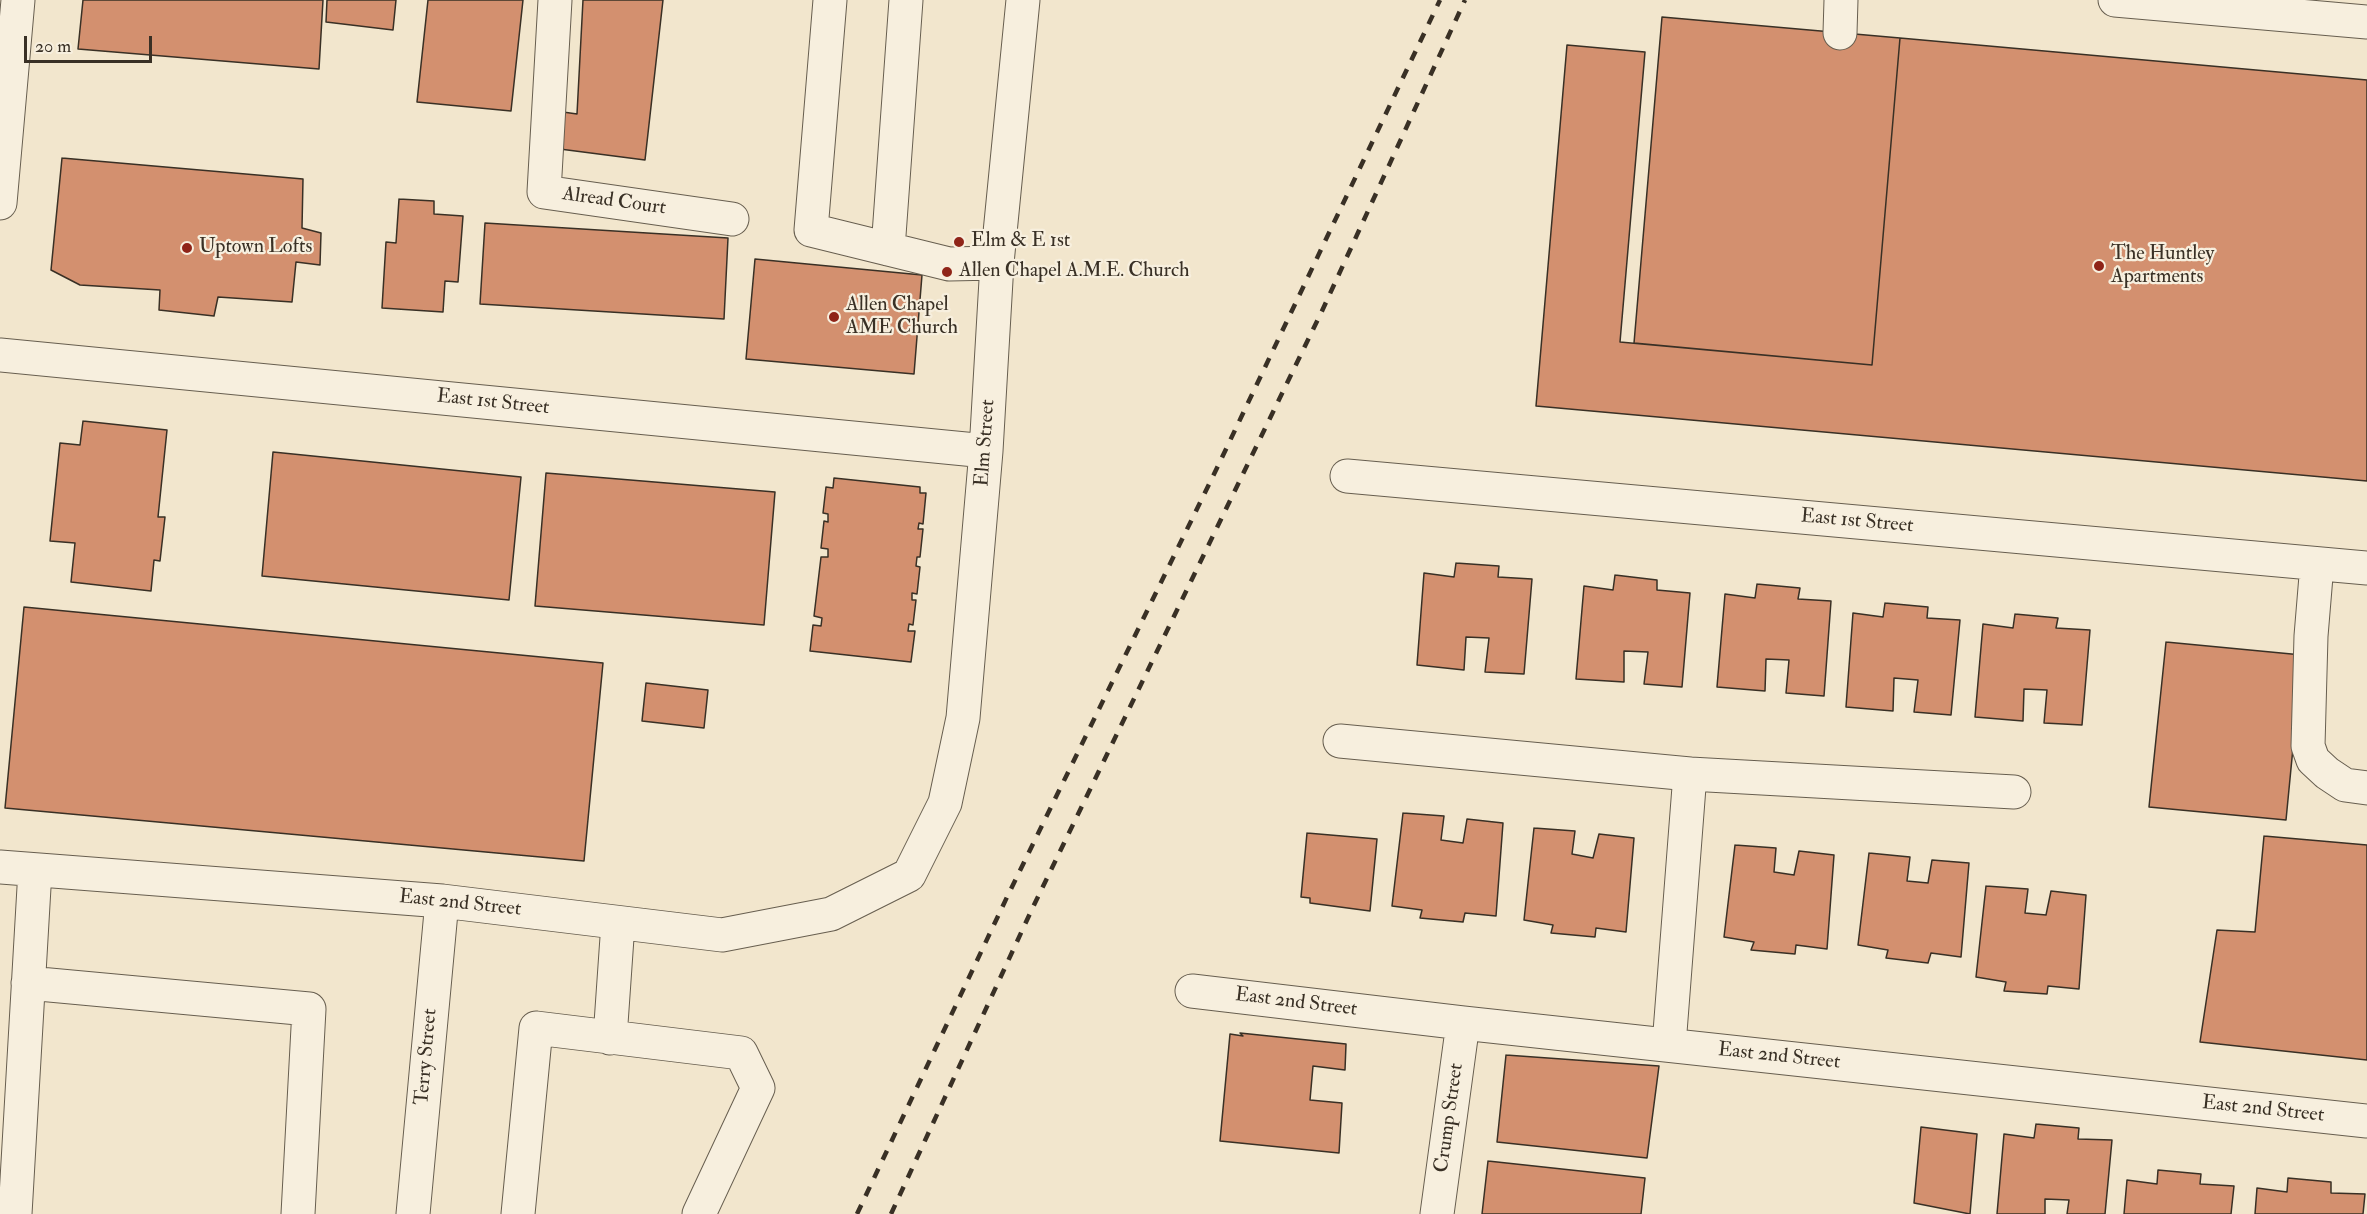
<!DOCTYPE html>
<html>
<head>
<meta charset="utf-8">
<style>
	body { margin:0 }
	#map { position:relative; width:2367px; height:1214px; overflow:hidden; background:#f2e6cd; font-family:"IM FELL Double Pica",serif }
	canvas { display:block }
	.scale { position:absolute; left:24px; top:36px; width:128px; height:27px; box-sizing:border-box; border:3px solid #393025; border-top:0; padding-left:8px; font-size:18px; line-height:21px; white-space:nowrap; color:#393025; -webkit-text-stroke:4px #f7efde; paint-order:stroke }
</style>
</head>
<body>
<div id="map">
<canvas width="2367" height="1214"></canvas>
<div class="scale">20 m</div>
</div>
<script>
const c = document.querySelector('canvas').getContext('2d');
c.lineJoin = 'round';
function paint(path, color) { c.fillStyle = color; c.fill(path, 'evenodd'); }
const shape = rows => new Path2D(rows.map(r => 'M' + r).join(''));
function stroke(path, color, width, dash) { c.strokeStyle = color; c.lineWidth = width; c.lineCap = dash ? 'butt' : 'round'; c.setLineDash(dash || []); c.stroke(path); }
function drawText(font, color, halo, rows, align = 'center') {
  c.font = font + ' "IM FELL Double Pica",serif'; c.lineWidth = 4.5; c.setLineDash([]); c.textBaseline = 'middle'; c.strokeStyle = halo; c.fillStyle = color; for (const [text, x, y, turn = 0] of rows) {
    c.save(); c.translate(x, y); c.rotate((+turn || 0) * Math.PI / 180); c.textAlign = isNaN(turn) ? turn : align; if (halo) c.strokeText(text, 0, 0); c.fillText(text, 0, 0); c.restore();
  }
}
const building = shape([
	[83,0,323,0,319,69,78,49,83,0],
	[327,0,396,0,393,30,326,22,327,0],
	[428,0,523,0,511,111,417,102,428,0],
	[583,0,663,0,645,160,552,148,556,111,577,114,583,0],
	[1662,17,1900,38,1872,365,1634,343,1662,17],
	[1900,38,2367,80,2367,481,1536,406,1567,45,1645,52,1620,342,1872,365,1900,38],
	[62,158,303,179,302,228,321,233,320,265,296,262,292,302,218,297,214,316,159,310,160,290,80,285,51,270,62,158],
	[399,199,434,201,434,214,463,216,458,282,445,281,443,312,382,308,386,242,396,243,399,199],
	[485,223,728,238,724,319,480,304,485,223],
	[755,259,922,275,914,374,746,359,755,259],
	[83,421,167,430,158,517,165,517,160,561,154,560,151,591,71,582,75,543,50,541,60,443,80,445,83,421],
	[273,452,521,477,509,600,262,576,273,452],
	[546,473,775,492,764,625,535,606,546,473],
	[834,478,920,487,920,493,926,493,923,524,919,523,918,529,923,529,920,557,917,557,916,566,920,567,917,594,912,593,912,600,916,600,913,625,909,624,908,631,915,631,911,662,810,651,813,625,821,626,822,618,814,616,821,557,828,557,828,549,821,548,824,521,828,522,828,514,823,513,826,487,833,488,834,478],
	[1456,563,1499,566,1498,577,1532,579,1524,674,1485,672,1489,638,1466,637,1464,670,1417,665,1424,573,1454,577,1456,563],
	[1615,575,1657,580,1657,590,1690,593,1682,687,1644,684,1648,652,1624,651,1624,682,1576,679,1584,586,1613,590,1615,575],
	[1757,584,1800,588,1798,599,1831,601,1824,696,1786,693,1789,660,1766,659,1765,691,1717,687,1725,594,1755,598,1757,584],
	[1885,603,1928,607,1927,618,1960,620,1951,715,1914,712,1918,680,1894,678,1893,711,1846,707,1853,613,1883,617,1885,603],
	[24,607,603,663,584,861,5,808,24,607],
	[2015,614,2058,618,2056,628,2090,630,2082,725,2044,723,2047,690,2024,689,2023,721,1975,717,1983,624,2013,628,2015,614],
	[2166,642,2302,655,2286,820,2149,807,2166,642],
	[646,683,708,690,704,728,642,721,646,683],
	[1403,813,1444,816,1441,840,1463,843,1467,819,1503,823,1496,916,1465,913,1463,922,1420,918,1422,910,1392,906,1403,813],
	[1534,828,1575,831,1572,854,1593,858,1599,834,1634,838,1626,932,1596,928,1595,937,1551,933,1553,925,1524,920,1534,828],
	[1307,833,1377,839,1370,911,1310,903,1310,898,1301,897,1307,833],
	[2264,836,2367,845,2367,1060,2200,1042,2217,930,2255,932,2264,836],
	[1735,845,1776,848,1774,872,1794,875,1799,851,1834,855,1827,949,1796,945,1795,954,1751,950,1754,942,1724,937,1735,845],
	[1869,853,1910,857,1907,881,1928,883,1932,860,1969,863,1961,957,1931,953,1928,963,1886,958,1888,950,1858,945,1869,853],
	[1986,886,2028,889,2025,913,2046,915,2051,891,2086,895,2079,989,2048,986,2047,994,2004,991,2006,982,1976,977,1986,886],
	[1240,1033,1346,1044,1345,1070,1313,1066,1310,1100,1342,1103,1339,1153,1220,1141,1230,1034,1243,1036,1240,1033],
	[1506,1055,1659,1066,1647,1158,1497,1142,1506,1055],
	[2036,1124,2079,1128,2078,1139,2112,1140,2105,1214,2067,1214,2069,1200,2045,1199,2045,1214,1997,1214,2004,1134,2034,1138,2036,1124],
	[1921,1127,1977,1134,1970,1214,1914,1203,1921,1127],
	[1488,1161,1645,1178,1641,1214,1482,1214,1488,1161],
	[2158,1170,2201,1174,2200,1184,2234,1186,2231,1214,2124,1214,2127,1180,2157,1184,2158,1170],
	[2288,1178,2331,1182,2331,1193,2365,1194,2363,1214,2255,1214,2257,1188,2287,1192,2288,1178]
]);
const minor = shape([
	[555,0,544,192,732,219],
	[830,0,811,230,949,264,997,263],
	[2115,0,2367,22],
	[1840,33,1841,0],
	[0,203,18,0],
	[888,249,906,0],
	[0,355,986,451],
	[1347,476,2367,568],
	[2317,564,2311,636,2308,746,2313,760,2327,773,2345,785,2367,788],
	[1340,741,1690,774],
	[0,867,442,901,722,935,831,914,909,875,945,803,963,718,986,451,997,263,1023,0],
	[28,983,309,1009,298,1214],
	[1192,991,1463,1023,2367,1121],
	[610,1038,618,923],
	[1669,1045,1690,774,2014,792],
	[15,1214,35,870],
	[413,1214,442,901],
	[518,1214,536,1028,741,1053,758,1088,699,1214],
	[1437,1214,1463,1023]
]);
const rail = shape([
	[857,1214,1008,895,1216,470,1440,0],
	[891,1214,1033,907,1322,311,1465,0]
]);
const markers = [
	[959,242,6,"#8f2418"],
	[187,248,6,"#8f2418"],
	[2099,266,6,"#8f2418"],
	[947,272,6,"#8f2418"],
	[834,317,6,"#8f2418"]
];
const streetNames = [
	["Alread Court",614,202,8],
	["East 1st Street",493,403,6],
	["Elm Street",986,443,-86],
	["East 1st Street",1857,522,5],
	["East 2nd Street",460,904,6],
	["East 2nd Street",1296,1003,7],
	["Terry Street",427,1057,-85],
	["East 2nd Street",1779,1057,6],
	["East 2nd Street",2263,1110,6],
	["Crump Street",1450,1118,-82]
];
const poiNames = [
	["Elm & E 1st",971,242],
	["Uptown Lofts",199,248],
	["The Huntley",2111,255],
	["Apartments",2111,278],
	["Allen Chapel A.M.E. Church",959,272],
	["Allen Chapel",846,306],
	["AME Church",846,329]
];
paint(building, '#d3906f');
stroke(building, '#393025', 1.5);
stroke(minor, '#675e4f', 35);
stroke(minor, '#f7efde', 33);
stroke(rail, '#393025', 4.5, [10, 10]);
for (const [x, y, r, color] of markers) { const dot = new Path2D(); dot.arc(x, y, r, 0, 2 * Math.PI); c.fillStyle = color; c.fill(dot); stroke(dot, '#f7efde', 2); }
drawText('20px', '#393025', '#f7efde', streetNames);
drawText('20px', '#393025', '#f7efde', poiNames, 'left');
</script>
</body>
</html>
